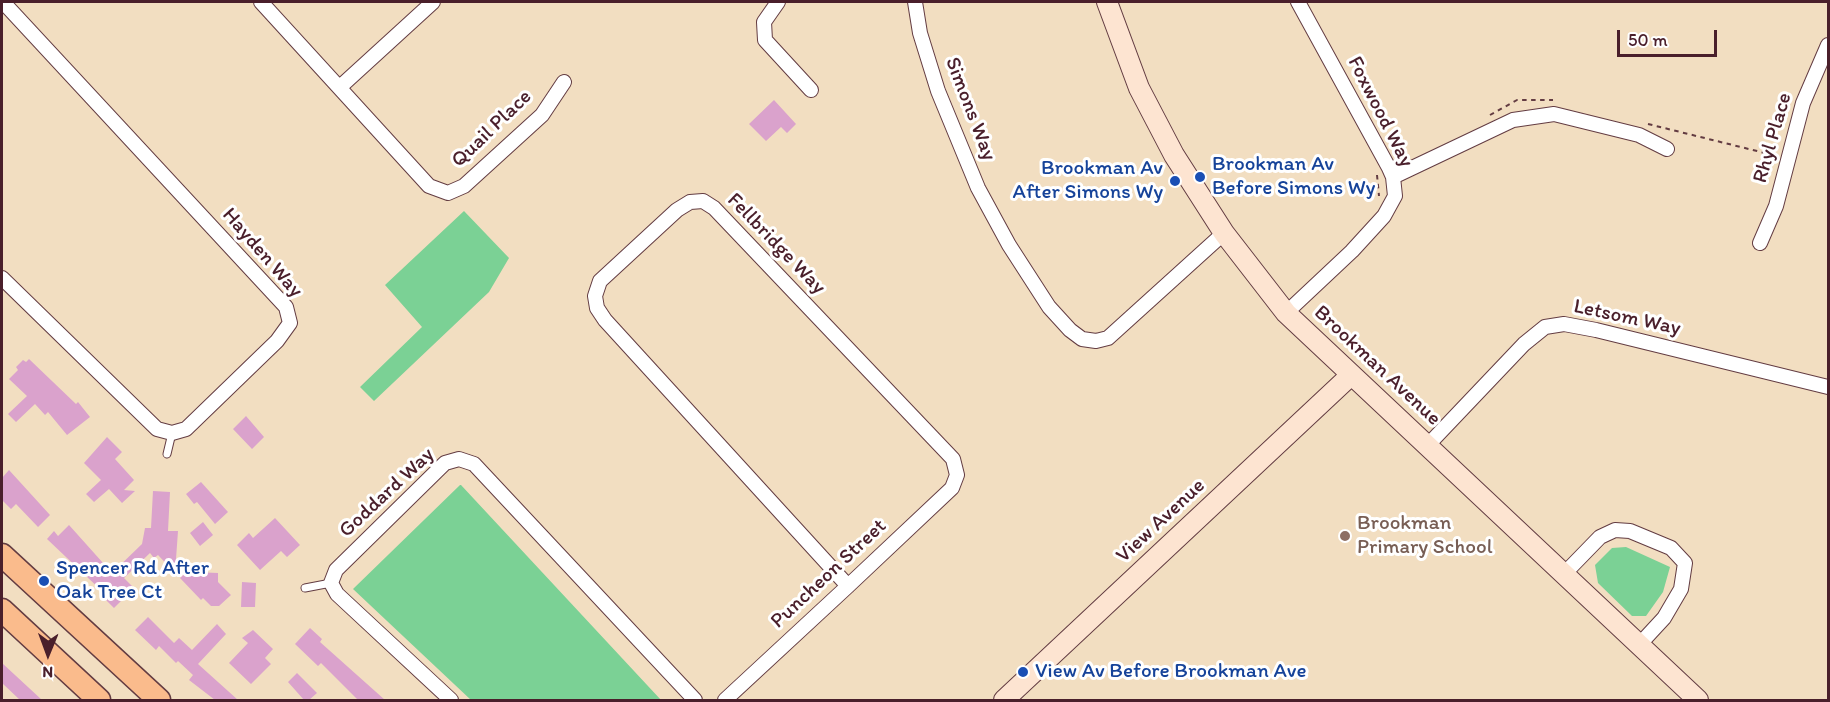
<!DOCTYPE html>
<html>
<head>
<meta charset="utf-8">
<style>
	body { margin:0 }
	#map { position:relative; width:1830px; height:702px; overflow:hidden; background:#f2dec1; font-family:Itim,sans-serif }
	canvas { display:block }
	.frame { position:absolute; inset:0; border:3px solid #4a1f2b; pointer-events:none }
	.north { position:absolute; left:18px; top:624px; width:60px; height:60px; -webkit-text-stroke:4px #fff; paint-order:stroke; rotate:181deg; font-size:16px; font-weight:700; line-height:24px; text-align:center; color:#4a1f2b }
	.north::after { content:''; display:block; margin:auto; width:21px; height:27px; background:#4a1f2b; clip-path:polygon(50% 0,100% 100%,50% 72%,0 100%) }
	.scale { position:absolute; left:1617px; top:30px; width:100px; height:27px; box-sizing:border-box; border:3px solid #4a1f2b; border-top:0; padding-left:8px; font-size:18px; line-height:21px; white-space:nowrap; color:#4a1f2b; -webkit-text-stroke:4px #fff; paint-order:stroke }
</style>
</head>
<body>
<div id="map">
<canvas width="1830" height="702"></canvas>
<div class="frame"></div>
<div class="north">N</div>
<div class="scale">50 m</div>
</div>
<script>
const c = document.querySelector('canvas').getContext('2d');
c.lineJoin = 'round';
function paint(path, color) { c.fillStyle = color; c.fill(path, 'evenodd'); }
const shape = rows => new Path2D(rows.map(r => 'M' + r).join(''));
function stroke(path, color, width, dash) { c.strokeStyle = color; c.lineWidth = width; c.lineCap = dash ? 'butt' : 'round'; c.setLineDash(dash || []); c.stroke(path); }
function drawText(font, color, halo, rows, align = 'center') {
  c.font = font + ' Itim,sans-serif'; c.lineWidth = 6; c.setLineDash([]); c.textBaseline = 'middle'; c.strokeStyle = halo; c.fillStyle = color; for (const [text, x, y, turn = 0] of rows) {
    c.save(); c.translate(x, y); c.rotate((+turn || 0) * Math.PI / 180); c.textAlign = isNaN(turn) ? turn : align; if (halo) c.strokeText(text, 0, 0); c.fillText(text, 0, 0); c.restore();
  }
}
const green = shape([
	[464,211,509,258,489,292,374,401,360,387,422,327,385,285],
	[460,485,461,485,661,700,471,700,353,589],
	[1626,547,1670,567,1663,592,1646,616,1632,616,1598,583,1595,565,1612,548]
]);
const building = shape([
	[774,100,796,124,787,133,781,127,766,141,749,124],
	[29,359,76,404,78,402,90,417,67,435,48,412,45,415,35,404,16,422,8,414,27,396,9,379,18,370,16,367,23,360,26,362],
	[246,416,264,437,252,449,233,429],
	[107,437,122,452,115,459,134,480,124,490,135,491,122,503,109,489,94,502,86,494,101,480,84,463],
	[9,470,50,515,38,527,16,504,11,509,2,500,2,478],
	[201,482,228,512,215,524,197,502,194,504,186,494],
	[153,491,170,492,168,531,178,531,175,573,158,555,154,558,150,553,124,578,134,588,114,608,103,597,105,594,47,539,54,531,58,536,69,525,112,573,142,544,145,528,151,528],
	[275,518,300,545,287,557,281,551,260,570,237,545,249,533,253,538],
	[203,522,213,535,200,546,190,533],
	[190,568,195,572,218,573,218,582,231,595,219,606,211,606,203,598,201,600,180,578],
	[242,582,256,583,255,607,241,607],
	[148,617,174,643,179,638,192,650,217,624,226,634,198,664,238,700,215,700,189,680,193,675,178,661,176,663,159,646,156,650,135,630],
	[310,628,322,639,320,642,385,700,358,700,321,663,318,666,295,644],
	[253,630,273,649,265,658,271,664,251,684,229,663,248,643,242,638],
	[2,663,42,700,20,700,2,683],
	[297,673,317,693,309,700,304,700,288,682]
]);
const path = shape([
	[1490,115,1517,100,1553,100],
	[1648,124,1777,156],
	[1377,175,1379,196]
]);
const lane = shape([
	[167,454,172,433],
	[305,588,331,583]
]);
const street = shape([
	[261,2,429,186,448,193,464,186,542,115,564,82],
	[778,2,764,22,765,40,811,90],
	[915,2,920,33,938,91,978,188,1009,245,1049,307,1070,330,1082,339,1096,341,1108,338,1224,233],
	[340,87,433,2],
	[1393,177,1513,120,1554,114,1639,135,1667,149],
	[1760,243,1776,206,1803,103,1828,45],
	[2,278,157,429,172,433,186,429,277,341,290,323,286,307,3,2],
	[1286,313,1352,251,1384,216,1395,196,1393,177,1389,168,1298,2],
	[1427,446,1524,344,1545,327,1564,324,1596,330,1828,387],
	[1565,573,1600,537,1615,530,1630,531,1671,548,1685,563,1681,589,1664,618,1639,645],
	[451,700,337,594,331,583,336,570,445,463,459,459,474,464,695,700],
	[725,700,848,586,952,488,957,475,953,459,714,208,703,201,690,202,677,210,600,281,595,296,597,308,605,320,848,586]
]);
const secondary = shape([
	[1107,2,1139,88,1174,155,1224,233,1286,313,1698,700],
	[1004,700,1350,376]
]);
const primary = shape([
	[2,555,159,700],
	[2,610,99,700]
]);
const markers = [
	[1200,177,6,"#1a4fb4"],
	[1175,181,6,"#1a4fb4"],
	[1345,536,6,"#8d6e63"],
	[44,581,6,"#1a4fb4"],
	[1023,672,6,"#1a4fb4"]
];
const streetNames = [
	["Simons Way",970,109,69],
	["Foxwood Way",1380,112,63],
	["Quail Place",492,129,-44],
	["Rhyl Place",1773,138,-74],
	["Fellbridge Way",776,244,46],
	["Hayden Way",262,253,49],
	["Letsom Way",1627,318,12],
	["Brookman Avenue",1377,366,43],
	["Goddard Way",387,493,-43],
	["View Avenue",1161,521,-43],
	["Puncheon Street",829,574,-43]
];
const transitNames = [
	["Brookman Av",1212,165],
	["Before Simons Wy",1212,189],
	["Brookman Av",1163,169,"right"],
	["After Simons Wy",1163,193,"right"],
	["Spencer Rd After",56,569],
	["Oak Tree Ct",56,593],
	["View Av Before Brookman Ave",1035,672]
];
const educationNames = [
	["Brookman",1357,524],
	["Primary School",1357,548]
];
paint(green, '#7bd195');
paint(building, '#daa2cc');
stroke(lane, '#633c42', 9);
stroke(street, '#633c42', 16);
stroke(secondary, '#633c42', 22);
stroke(primary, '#633c42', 25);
stroke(path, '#633c42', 2, [4.5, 4.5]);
stroke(lane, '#fff', 7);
stroke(street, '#fff', 14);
stroke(secondary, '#fde4d1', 20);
stroke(primary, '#fabb8c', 22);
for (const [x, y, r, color] of markers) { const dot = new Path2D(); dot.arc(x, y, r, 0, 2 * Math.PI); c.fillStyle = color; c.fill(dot); stroke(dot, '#fff', 2); }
drawText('21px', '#4a1f2b', '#fff', streetNames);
drawText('21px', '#164399', '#fff', transitNames, 'left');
drawText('21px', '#785e54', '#fff', educationNames, 'left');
</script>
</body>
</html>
